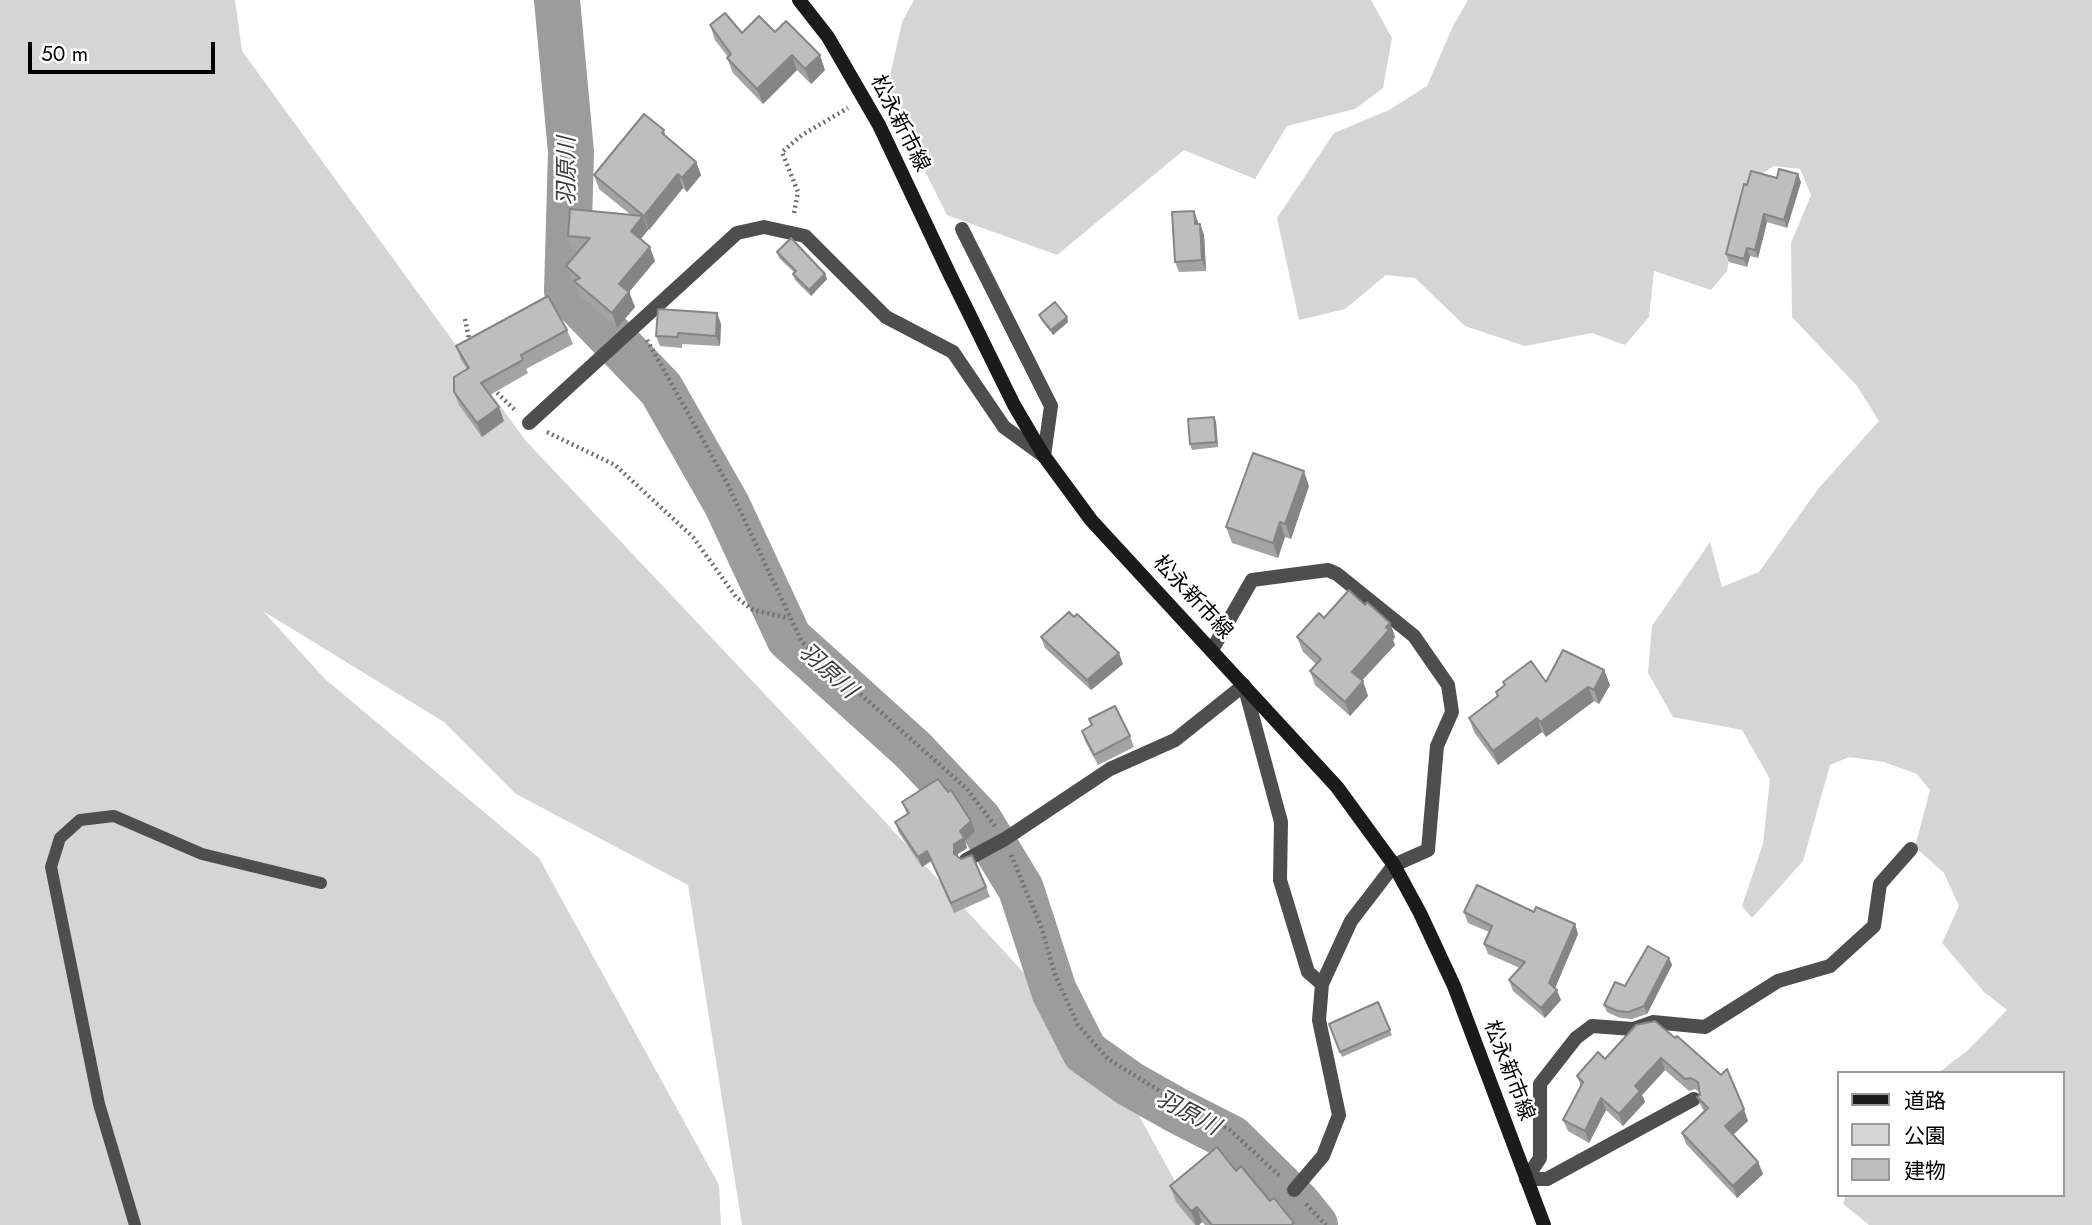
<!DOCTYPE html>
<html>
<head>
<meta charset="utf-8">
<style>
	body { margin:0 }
	#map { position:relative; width:2092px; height:1225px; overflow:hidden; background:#fff; font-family:Jost,"Noto Sans JP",sans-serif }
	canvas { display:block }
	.legend { position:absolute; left:1837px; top:1071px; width:228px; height:126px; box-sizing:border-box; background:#fff; border:2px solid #999; margin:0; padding:9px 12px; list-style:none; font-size:21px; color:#000 }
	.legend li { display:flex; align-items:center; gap:14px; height:35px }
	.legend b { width:35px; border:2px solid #999 }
	.scale { position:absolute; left:28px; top:42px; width:187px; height:32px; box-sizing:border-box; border:4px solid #000; border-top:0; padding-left:9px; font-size:21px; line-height:24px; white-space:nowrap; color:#000; -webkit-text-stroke:5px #fff; paint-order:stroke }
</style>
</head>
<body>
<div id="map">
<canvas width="2092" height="1225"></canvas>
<ul class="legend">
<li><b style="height:9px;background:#1b1b1b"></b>道路</li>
<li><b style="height:19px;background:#d5d5d5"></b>公園</li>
<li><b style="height:19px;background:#bebebe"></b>建物</li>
</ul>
<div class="scale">50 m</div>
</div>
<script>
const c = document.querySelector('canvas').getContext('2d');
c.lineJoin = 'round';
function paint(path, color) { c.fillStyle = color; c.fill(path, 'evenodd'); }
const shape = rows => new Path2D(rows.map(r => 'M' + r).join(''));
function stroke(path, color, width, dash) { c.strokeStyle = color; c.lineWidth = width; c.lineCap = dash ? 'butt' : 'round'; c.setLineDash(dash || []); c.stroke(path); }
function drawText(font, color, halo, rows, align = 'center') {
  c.font = font + ' Jost,"Noto Sans JP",sans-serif'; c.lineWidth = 5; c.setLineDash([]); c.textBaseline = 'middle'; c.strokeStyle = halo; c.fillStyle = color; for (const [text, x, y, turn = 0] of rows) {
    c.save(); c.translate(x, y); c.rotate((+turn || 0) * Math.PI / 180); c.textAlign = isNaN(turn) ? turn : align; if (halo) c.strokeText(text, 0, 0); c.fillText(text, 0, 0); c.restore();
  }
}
const green = shape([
	[0,0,235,0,242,51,525,440,876,812,1115,1072,1199,1225,742,1225,688,885,516,794,444,722,263,611,325,679,539,858,719,1185,721,1225,0,1225],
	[914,0,1371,0,1392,38,1383,88,1355,109,1287,126,1255,179,1184,150,1057,255,947,215,886,94,902,22],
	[1468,0,2092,0,2092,1225,1869,1225,1843,1204,1846,1195,2062,1195,2062,1073,1938,1073,1967,1051,2007,1010,1984,992,1942,943,1959,906,1944,873,1915,847,1930,790,1917,774,1884,762,1849,757,1830,765,1803,861,1752,918,1742,906,1763,844,1770,779,1742,730,1673,717,1648,673,1652,626,1710,542,1722,587,1759,572,1818,489,1879,421,1857,386,1792,317,1791,243,1811,195,1800,169,1774,166,1742,186,1727,271,1711,290,1654,271,1649,317,1625,345,1592,333,1525,346,1465,326,1415,278,1386,275,1345,309,1299,320,1277,218,1334,133,1389,110,1427,86,1453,26]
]);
const river = shape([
	[557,0,571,152,567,291,661,389,727,505,789,638,913,750,979,820,1021,889,1054,991,1085,1052,1130,1084,1178,1111,1231,1138,1298,1204,1315,1225]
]);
const path = shape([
	[794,213,798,192,782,152,802,135,848,108],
	[465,319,470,344],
	[647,340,726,481,802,642,967,789,995,826],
	[493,389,517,412],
	[547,432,615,465,693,537,736,597,753,610,789,618],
	[1011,855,1042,929,1055,975,1078,1025,1108,1059,1179,1103,1230,1130,1281,1177],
	[1306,1204,1326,1225]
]);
const service = shape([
	[135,1225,99,1104,51,867,60,838,80,820,114,816,202,854,321,883]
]);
const minor = shape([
	[529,423,737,233,764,227,805,236,886,317,953,352,1004,427,1044,456,1051,406,962,229],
	[1212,650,1252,580,1328,570,1337,574,1414,636,1448,685,1452,712,1437,746,1428,850,1394,865,1351,921,1322,984,1319,1020,1339,1115,1323,1156,1294,1190],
	[966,860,1005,839,1110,769,1175,740,1244,685,1281,822,1280,880,1308,972,1322,984],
	[1526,1179,1540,1158,1540,1084,1576,1038,1592,1026,1633,1029,1653,1022,1705,1027,1778,981,1830,966,1874,926,1880,884,1911,849],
	[1526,1179,1547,1179,1694,1099]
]);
const secondary = shape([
	[799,0,828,37,879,125,950,275,1014,405,1044,456,1091,520,1337,787,1394,865,1420,913,1454,986,1544,1225]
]);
const wall = shape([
	[710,25,742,33,775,32,825,70,811,84,797,70,763,104,733,73,727,58,728,57,715,40],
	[664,130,666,137,696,162,701,175,687,192,683,188,649,230,648,229,648,230,641,239,655,261,629,292,635,307,617,328,579,295,575,283,571,280,566,266,579,251,573,250,568,236,631,215,599,189,594,175],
	[1777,178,1801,182,1787,228,1767,222,1758,258,1750,256,1747,267,1729,262,1726,254,1747,185],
	[1198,222,1198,224,1200,224,1204,235,1206,271,1179,272,1175,262],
	[777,252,825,274,827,279,811,296,795,280,793,274,795,273,779,258],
	[717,313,721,324,720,346,682,344,682,348,660,346,656,336],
	[1039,315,1067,317,1068,322,1053,335,1041,320],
	[567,330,573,344,526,369,528,373,490,395,504,421,482,437,459,405,454,392,467,369,461,360,456,346],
	[1214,417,1216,422,1218,447,1192,450,1190,444],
	[1309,486,1291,539,1285,537,1278,558,1232,543,1226,527],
	[1365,605,1390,623,1395,637,1393,640,1395,645,1362,680,1368,696,1350,716,1315,685,1310,671,1316,664,1303,652,1297,637,1324,618],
	[1041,637,1123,664,1091,690,1045,648],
	[1604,670,1610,685,1599,704,1594,701,1546,737,1542,732,1498,765,1474,732,1469,718,1497,697,1496,692,1504,686,1503,682,1546,682],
	[1089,719,1130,736,1134,747,1098,765,1085,741,1082,731,1092,725],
	[902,802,975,831,965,841,967,848,958,854,958,857,986,887,990,897,954,913,931,861,922,867,899,833,895,822,907,814],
	[1464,912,1578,934,1555,988,1561,1000,1545,1018,1513,991,1509,980,1520,968,1488,954,1484,944,1489,932,1468,923],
	[1669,958,1672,965,1647,1014,1632,1019,1620,1018,1607,1012,1604,1005,1625,986],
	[1378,1002,1392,1035,1342,1057,1329,1024],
	[1636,1025,1748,1121,1733,1135,1758,1162,1763,1174,1737,1198,1686,1144,1682,1133,1704,1111,1702,1108,1697,1097,1700,1095,1699,1092,1695,1089,1689,1091,1665,1070,1642,1095,1645,1102,1623,1126,1606,1110,1589,1143,1568,1131,1563,1120,1581,1086,1577,1076,1605,1059],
	[1236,1171,1294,1223,1295,1225,1205,1225,1202,1222,1199,1225,1195,1225,1176,1202,1170,1186]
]);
const shadedWall = shape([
	[792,55,797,70,763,104,757,89],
	[820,55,825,70,811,84,805,69],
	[696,162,701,175,687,192,682,178],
	[678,174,683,188,649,230,644,216],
	[1798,174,1801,182,1787,228,1784,220],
	[1194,211,1198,222,1199,235,1195,224],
	[1764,214,1767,222,1758,258,1755,250],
	[643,216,648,230,636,245,631,231],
	[1200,224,1204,235,1206,271,1202,260],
	[650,247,655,261,624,298,619,284],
	[1747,248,1750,256,1747,267,1744,259],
	[825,274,827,279,811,296,809,290],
	[629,292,635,307,617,328,612,313],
	[717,313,721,324,720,346,716,336],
	[1067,317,1068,322,1053,335,1051,330],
	[499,407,504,421,482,437,477,423],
	[1214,417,1216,422,1218,447,1216,442],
	[1304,471,1309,486,1291,539,1285,524],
	[1280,522,1285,537,1278,558,1273,543],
	[1390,623,1395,637,1393,640,1395,645,1357,686,1352,672],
	[1119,653,1123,664,1091,690,1087,680],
	[1604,670,1610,685,1599,704,1594,690],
	[1363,681,1368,696,1350,716,1345,702],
	[1588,687,1594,701,1546,737,1540,722],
	[1537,718,1542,732,1498,765,1493,751],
	[971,821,975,831,965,841,967,848,958,854,957,864,954,854,954,844,960,831],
	[927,851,931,861,922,867,918,857],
	[1575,924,1578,934,1553,993,1549,983],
	[1669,958,1672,965,1647,1014,1644,1006],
	[1557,990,1561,1000,1545,1018,1541,1008],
	[1661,1058,1665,1070,1642,1095,1645,1102,1623,1126,1619,1114,1635,1086],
	[1601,1098,1606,1110,1589,1143,1585,1131],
	[1744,1109,1748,1121,1729,1138,1725,1126],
	[1758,1162,1763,1174,1737,1198,1733,1186],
	[1197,1207,1202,1222,1199,1225,1196,1225,1191,1211]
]);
const building = shape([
	[725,13,742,33,759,16,775,32,786,21,820,55,805,69,792,55,757,89,727,58,731,54,710,25,725,13],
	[644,114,664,130,662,133,696,162,682,178,678,174,644,216,594,175,644,114],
	[1779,169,1798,174,1784,220,1764,214,1755,250,1747,248,1744,259,1726,254,1744,184,1747,185,1751,171,1777,178,1779,169],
	[570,209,643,216,631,231,650,247,619,284,629,292,612,313,574,281,580,278,566,266,590,238,568,236,570,209],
	[1194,211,1195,224,1200,224,1202,260,1175,262,1172,212,1194,211],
	[791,238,825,274,809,290,793,274,796,271,777,252,791,238],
	[548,296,567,330,521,355,523,360,481,383,499,407,477,423,454,392,454,377,469,368,456,346,548,296],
	[1055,302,1067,317,1051,330,1039,315,1055,302],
	[658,309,717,313,716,336,678,333,678,337,656,336,658,309],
	[1214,417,1216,442,1190,444,1188,419,1214,417],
	[1253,453,1304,471,1285,524,1280,522,1273,543,1226,527,1253,453],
	[1349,590,1365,605,1367,602,1390,623,1386,627,1389,630,1352,672,1363,681,1345,702,1310,671,1321,659,1297,637,1319,613,1324,618,1349,590],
	[1069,612,1074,617,1077,614,1119,653,1087,680,1041,637,1069,612],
	[1563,650,1604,670,1594,690,1588,687,1540,722,1537,718,1493,751,1469,718,1498,696,1496,692,1505,685,1503,682,1531,661,1546,682,1563,650],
	[1115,706,1130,736,1094,755,1082,731,1092,725,1089,719,1115,706],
	[938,779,948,792,951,790,971,821,960,831,964,838,954,844,954,854,961,859,972,855,986,887,951,903,927,851,918,857,895,822,909,813,902,802,938,779],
	[1477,885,1534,912,1536,907,1575,924,1549,983,1557,990,1541,1008,1509,980,1525,962,1484,944,1492,926,1464,912,1477,885],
	[1648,946,1669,958,1644,1006,1629,1012,1617,1011,1604,1005,1615,982,1625,986,1648,946],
	[1378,1002,1390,1030,1340,1052,1329,1024,1378,1002],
	[1655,1021,1675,1038,1677,1036,1721,1075,1727,1069,1744,1109,1725,1126,1758,1162,1733,1186,1682,1133,1708,1108,1697,1097,1700,1095,1698,1082,1691,1078,1685,1079,1661,1058,1635,1086,1640,1091,1619,1114,1601,1098,1585,1131,1563,1120,1583,1082,1577,1076,1598,1052,1605,1059,1636,1025,1655,1021],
	[1217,1147,1236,1171,1241,1166,1270,1201,1274,1198,1294,1223,1291,1225,1212,1225,1197,1207,1191,1211,1170,1186,1217,1147]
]);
const streetNames = [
	["松永新市線",899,124,63],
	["松永新市線",1192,598,47],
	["松永新市線",1508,1071,69]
];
const waterNames = [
	["羽原川",568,171,-90],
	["羽原川",827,672,42],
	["羽原川",1187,1114,28]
];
paint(green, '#d5d5d5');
stroke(river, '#9c9c9c', 46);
stroke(path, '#707070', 4.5, [2, 3.5]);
stroke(service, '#4e4e4e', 12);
stroke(minor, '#4e4e4e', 14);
stroke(secondary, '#1b1b1b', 14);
paint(wall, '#a3a3a3');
paint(shadedWall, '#858585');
paint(building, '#bebebe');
stroke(building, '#858585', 2);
drawText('21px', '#000', '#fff', streetNames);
drawText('italic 23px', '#3d3d3d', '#fff', waterNames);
</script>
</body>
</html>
